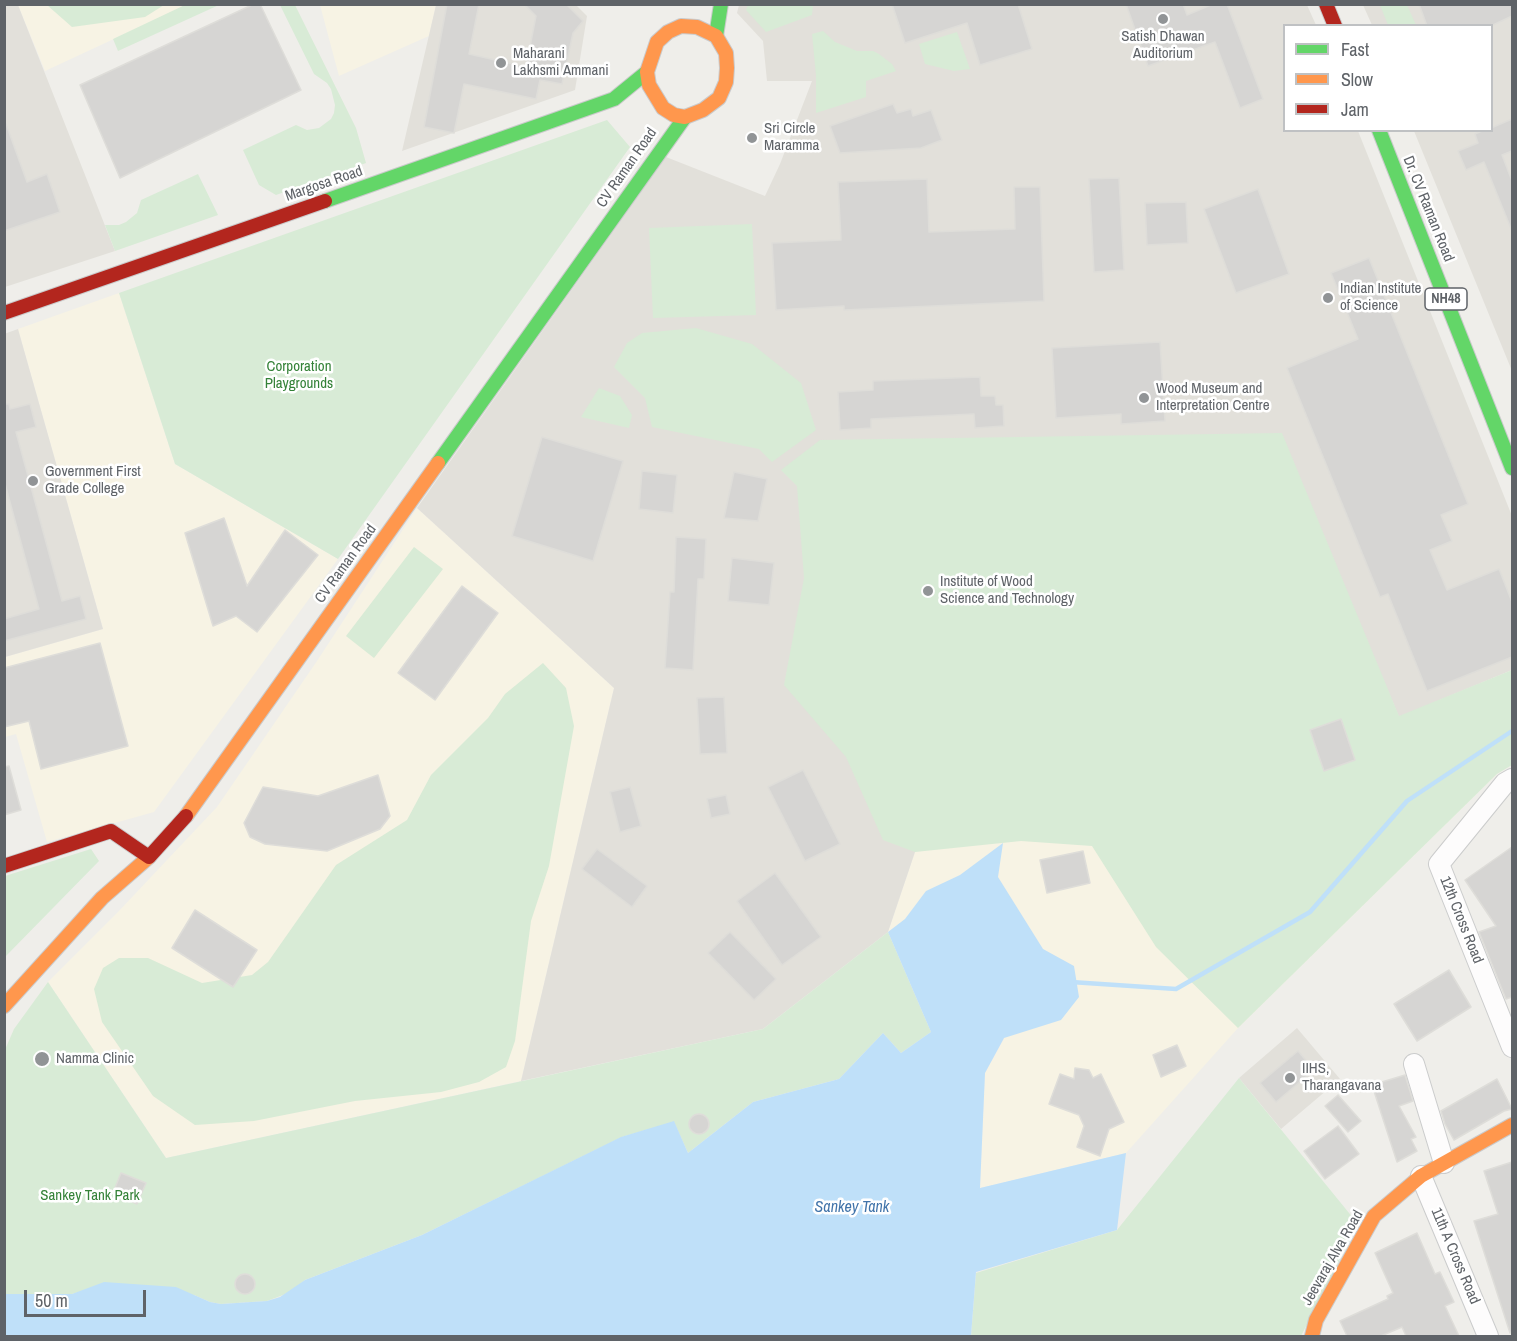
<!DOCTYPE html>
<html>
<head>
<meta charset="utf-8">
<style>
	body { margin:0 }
	#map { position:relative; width:1517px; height:1341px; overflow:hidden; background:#efeeea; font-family:"Archivo Narrow",sans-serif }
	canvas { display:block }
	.frame { position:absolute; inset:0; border:6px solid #5f6368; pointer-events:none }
	.legend { position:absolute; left:1283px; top:24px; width:210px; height:108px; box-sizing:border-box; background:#fff; border:2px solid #bfc1c3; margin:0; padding:8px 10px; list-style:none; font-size:18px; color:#5f6368 }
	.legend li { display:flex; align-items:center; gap:12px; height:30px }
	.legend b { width:30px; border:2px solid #bfc1c3 }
	.scale { position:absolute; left:24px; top:1290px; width:122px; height:27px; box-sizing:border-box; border:3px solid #5f6368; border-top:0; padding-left:8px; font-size:18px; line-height:21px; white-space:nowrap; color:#5f6368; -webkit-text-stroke:4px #fff; paint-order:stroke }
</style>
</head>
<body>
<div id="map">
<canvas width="1517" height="1341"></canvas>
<div class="frame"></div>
<ul class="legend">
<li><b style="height:8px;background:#63d668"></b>Fast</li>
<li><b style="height:8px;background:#ff974d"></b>Slow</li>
<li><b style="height:8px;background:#b3261e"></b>Jam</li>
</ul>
<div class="scale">50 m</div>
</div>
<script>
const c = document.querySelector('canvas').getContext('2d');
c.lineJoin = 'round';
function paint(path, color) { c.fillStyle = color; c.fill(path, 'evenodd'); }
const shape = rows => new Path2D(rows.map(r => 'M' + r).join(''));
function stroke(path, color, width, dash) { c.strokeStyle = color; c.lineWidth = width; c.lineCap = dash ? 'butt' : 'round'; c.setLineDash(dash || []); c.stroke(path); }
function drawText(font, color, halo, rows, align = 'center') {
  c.font = font + ' "Archivo Narrow",sans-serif'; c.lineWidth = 5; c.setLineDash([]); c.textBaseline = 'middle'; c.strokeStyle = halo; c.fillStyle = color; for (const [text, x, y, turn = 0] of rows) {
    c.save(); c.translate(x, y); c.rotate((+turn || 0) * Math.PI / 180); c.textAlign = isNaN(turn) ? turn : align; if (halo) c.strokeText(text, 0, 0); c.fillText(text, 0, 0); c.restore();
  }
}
const commercial = shape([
	[18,5,187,5,45,71],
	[320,5,436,5,429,36,339,76],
	[119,293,175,464,338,559,154,812,47,842,16,734,5,737,5,657,103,629,18,329],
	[417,508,614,688,521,1081,166,1158,48,982,118,912,217,807,317,661],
	[1512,670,1512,765,1497,774,1238,1028,1126,1153,980,1188,985,1073,1004,1039,888,932,915,852,1399,717]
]);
const education = shape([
	[4,5,18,5,115,251,5,287],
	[436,5,576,5,587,16,575,90,402,151],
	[739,5,1307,5,1316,25,1284,26,1284,130,1358,131,1512,516,1512,670,1399,717,1381,675,915,852,888,932,763,1029,521,1081,614,688,417,508,666,157,765,196,780,164,812,81,767,81,763,41,737,13],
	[1363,5,1512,5,1512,371,1414,131,1492,130,1492,26,1372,25],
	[18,329,103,629,5,657,4,334],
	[1297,1028,1340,1079,1281,1129,1239,1078]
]);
const green = shape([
	[187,4,219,5,118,51,113,39],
	[47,5,164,5,145,17,72,27],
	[280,5,295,5,356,128,366,163,276,195,259,185,243,150,296,125,307,130,319,128,331,119,334,113,335,105,331,89,327,83,314,74],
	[748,5,813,5,812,15,766,32,746,10],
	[1380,5,1407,5,1416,25,1388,25],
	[823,31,835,42,857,51,873,51,879,54,892,64,896,71,866,81,866,97,816,113,816,76,812,34],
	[957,32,970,69,954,71,925,64,919,44],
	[607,120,630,147,338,559,175,464,119,293],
	[198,174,218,215,115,251,105,225,119,225,126,222,137,213,141,200],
	[752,224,756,315,653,318,649,228],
	[696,328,752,344,801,383,816,430,772,462,759,449,652,427,645,398,614,367,627,343,642,333],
	[599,388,620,396,632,415,629,428,581,417],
	[1282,433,1399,716,1512,670,1512,765,1497,774,1238,1028,1156,947,1092,846,1021,841,915,852,883,840,846,757,784,685,804,578,797,486,781,470,820,440],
	[414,547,443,569,374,658,346,636],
	[543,663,566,688,574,726,549,866,531,921,515,1041,506,1067,479,1082,441,1092,355,1101,254,1121,195,1125,153,1096,102,1022,94,989,103,968,119,958,148,958,202,983,252,975,268,962,336,865,407,820,431,775,488,718,505,694],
	[91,849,99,861,5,957,5,876],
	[888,932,931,1032,901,1053,883,1033,839,1079,753,1102,688,1153,674,1122,622,1137,422,1235,305,1280,291,1292,267,1301,221,1304,210,1302,194,1295,87,1290,72,1294,5,1294,4,1052,14,1029,48,982,166,1158,763,1029],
	[1239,1078,1358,1224,1301,1336,971,1336,976,1273,1117,1230]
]);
const water = shape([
	[1003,843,998,877,1043,949,1074,966,1079,997,1061,1020,1004,1038,985,1073,980,1188,1126,1153,1117,1230,976,1272,971,1336,5,1336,5,1294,72,1294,104,1282,176,1287,210,1302,221,1304,267,1301,280,1297,305,1280,422,1235,621,1137,674,1121,688,1153,753,1102,839,1079,883,1033,901,1053,931,1032,888,932,905,919,926,891,960,875]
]);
const stream = shape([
	[1071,982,1176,989,1310,912,1407,801,1512,731]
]);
const building = shape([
	[254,4,260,4,301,90,120,178,80,85,254,4],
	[447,4,479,4,469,54,526,67,536,16,524,4,566,4,583,21,573,33,562,84,540,80,536,99,464,84,454,133,424,127,447,4],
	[892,4,1018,4,1032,49,980,65,967,23,905,43,892,4],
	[1126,4,1183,4,1187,15,1213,4,1227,4,1263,99,1240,108,1215,42,1148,66,1126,4],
	[1419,4,1512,4,1512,16,1491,26,1427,26,1419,4],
	[893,104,897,113,911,109,913,116,931,110,942,140,921,148,840,153,830,126,893,104],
	[1512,119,1512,151,1502,155,1512,181,1512,231,1484,162,1466,170,1458,151,1478,143,1475,134,1484,130,1491,130,1491,128,1512,119],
	[4,124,6,124,27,182,47,174,60,212,4,231,4,124],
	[1119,178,1124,270,1094,272,1089,179,1119,178],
	[927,179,929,232,1015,229,1014,187,1040,187,1044,301,844,310,844,306,776,310,772,243,841,240,838,182,927,179],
	[1258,189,1289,274,1236,293,1204,209,1258,189],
	[1186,202,1188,243,1147,245,1145,203,1186,202],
	[1369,258,1468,504,1441,515,1452,541,1430,550,1447,590,1499,569,1512,602,1512,657,1427,691,1388,594,1380,597,1287,368,1358,339,1331,273,1369,258],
	[1160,342,1165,421,1121,424,1121,414,1056,418,1052,348,1160,342],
	[980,377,981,396,995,396,996,405,1003,405,1004,426,975,428,974,414,871,419,871,428,840,430,838,392,873,390,873,381,980,377],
	[4,404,9,404,10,409,30,404,36,427,16,432,62,601,80,596,86,619,4,641,4,619,39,609,4,480,4,404],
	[542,437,623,461,593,561,512,536,542,437],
	[642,471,677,475,673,513,639,509,642,471],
	[734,472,767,479,758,521,724,518,734,472],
	[224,518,247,586,285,530,318,555,257,632,236,616,213,626,185,533,224,518],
	[676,537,706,539,704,579,698,579,693,670,665,668,670,592,674,592,676,537],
	[732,558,774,563,769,605,728,601,732,558],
	[462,586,498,613,435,700,398,673,462,586],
	[100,643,128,746,41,769,29,721,4,727,4,668,100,643],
	[724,697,727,753,700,754,697,698,724,697],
	[1341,719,1355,760,1324,771,1310,730,1341,719],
	[9,766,21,810,4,815,4,767,9,766],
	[803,770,840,844,805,861,768,787,803,770],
	[378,775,390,816,380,829,327,851,265,844,250,837,244,823,263,787,318,796,378,775],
	[630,787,641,826,620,832,610,792,630,787],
	[726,795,730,814,711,818,707,799,726,795],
	[1512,847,1512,997,1506,999,1479,932,1496,926,1465,880,1512,847],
	[597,849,647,886,632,907,582,869,597,849],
	[1083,851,1090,883,1047,893,1040,860,1083,851],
	[775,873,821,937,782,965,737,901,775,873],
	[195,910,257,950,233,987,172,948,195,910],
	[730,932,776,979,754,1000,708,953,730,932],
	[1449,970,1471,1007,1417,1041,1394,1004,1449,970],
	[1177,1045,1186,1066,1161,1077,1153,1055,1177,1045],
	[1298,1051,1314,1070,1276,1102,1260,1083,1298,1051],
	[1075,1068,1089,1070,1093,1078,1101,1074,1124,1122,1109,1129,1100,1156,1077,1147,1084,1126,1079,1115,1049,1104,1060,1074,1074,1079,1075,1068],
	[1405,1075,1413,1101,1399,1106,1416,1137,1411,1139,1417,1151,1397,1162,1372,1085,1405,1075],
	[1497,1079,1512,1109,1504,1111,1454,1140,1445,1124,1441,1111,1497,1079],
	[1338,1095,1361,1121,1348,1132,1325,1106,1338,1095],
	'689 1124a10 10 0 1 1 20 0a10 10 0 1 1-20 0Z',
	[1338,1126,1359,1154,1325,1179,1304,1151,1338,1126],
	[1512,1162,1512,1332,1510,1333,1474,1221,1498,1214,1484,1171,1512,1162],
	[121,1173,146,1183,137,1204,113,1193,121,1173],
	[1417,1233,1435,1274,1440,1272,1454,1302,1445,1306,1459,1336,1406,1336,1402,1327,1381,1336,1347,1336,1340,1321,1388,1299,1387,1296,1393,1293,1375,1253,1417,1233],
	'235 1284a10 10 0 1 1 20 0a10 10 0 1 1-20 0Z'
]);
const street = shape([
	[1512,779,1505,783,1439,864,1512,1047],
	[1414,1064,1444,1163],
	[1421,1176,1488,1336]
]);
const fast = shape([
	[716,36,721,4],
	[1379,130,1512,468],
	[325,201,614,99,647,72],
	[438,463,685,117]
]);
const slow = shape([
	[681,26,697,27,716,36,726,53,727,68,726,82,719,98,703,110,685,117,674,115,663,108,649,85,647,72,657,42,668,32,681,26],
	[186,816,438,463],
	[4,1006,102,898,149,857],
	[1312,1336,1316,1320,1374,1216,1421,1176,1512,1125]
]);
const jam = shape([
	[1326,4,1335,26],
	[4,313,325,201],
	[4,866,111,831,149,857,186,816]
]);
const markers = [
	[1163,19,6,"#919496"],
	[501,63,6,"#919496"],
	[752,138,6,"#919496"],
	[1328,298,6,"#919496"],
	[1144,398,6,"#919496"],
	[33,481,6,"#919496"],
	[928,591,6,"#919496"],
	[42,1059,8,"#919496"],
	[1290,1078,6,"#919496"]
];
const shields = [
	[1446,299,42]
];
const shieldNames = [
	["NH48",1446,299]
];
const poiNames = [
	["Satish Dhawan",1163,37,"center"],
	["Auditorium",1163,54,"center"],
	["Maharani",513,54],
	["Lakhsmi Ammani",513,71],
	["Sri Circle",764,129],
	["Maramma",764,146],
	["Indian Institute",1340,289],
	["of Science",1340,306],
	["Wood Museum and",1156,389],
	["Interpretation Centre",1156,406],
	["Government First",45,472],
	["Grade College",45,489],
	["Institute of Wood",940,582],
	["Science and Technology",940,599],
	["Namma Clinic",56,1059],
	["IIHS,",1302,1069],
	["Tharangavana",1302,1086]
];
const streetNames = [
	["CV Raman Road",627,168,-55],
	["Margosa Road",324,184,-19],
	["Dr. CV Raman Road",1428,209,68],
	["CV Raman Road",346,564,-54],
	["12th Cross Road",1461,920,68],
	["11th A Cross Road",1455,1256,67],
	["Jeevaraj Alva Road",1333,1258,-60]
];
const parkNames = [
	["Corporation",299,367],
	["Playgrounds",299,384],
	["Sankey Tank Park",90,1196]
];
const waterNames = [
	["Sankey Tank",852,1208]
];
paint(commercial, '#f7f3e4');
paint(education, '#e2e0da');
paint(green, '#d8ebd6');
paint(water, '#bfe0f9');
stroke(stream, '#bfe0f9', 4.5);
paint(building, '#d6d5d3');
stroke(building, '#deddd9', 1.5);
stroke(street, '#cbcccc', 22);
stroke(fast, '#cacacb', 16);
stroke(slow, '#cacacb', 16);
stroke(jam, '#cacacb', 16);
stroke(street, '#fdfcfc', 20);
stroke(fast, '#63d668', 14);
stroke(slow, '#ff974d', 14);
stroke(jam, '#b3261e', 14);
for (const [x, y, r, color] of markers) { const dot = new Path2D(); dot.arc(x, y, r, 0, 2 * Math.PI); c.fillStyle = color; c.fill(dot); stroke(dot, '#fff', 2); }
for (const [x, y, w] of shields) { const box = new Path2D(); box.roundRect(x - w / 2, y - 11, w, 22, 4.5); c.fillStyle = '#fff'; c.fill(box); stroke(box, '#5f6368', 1.5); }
drawText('bold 14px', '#5f6368', null, shieldNames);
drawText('15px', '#5f6368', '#fff', poiNames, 'left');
drawText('15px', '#5f6368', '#fff', streetNames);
drawText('15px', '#348238', '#fff', parkNames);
drawText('italic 16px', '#4174aa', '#fff', waterNames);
</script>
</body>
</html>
